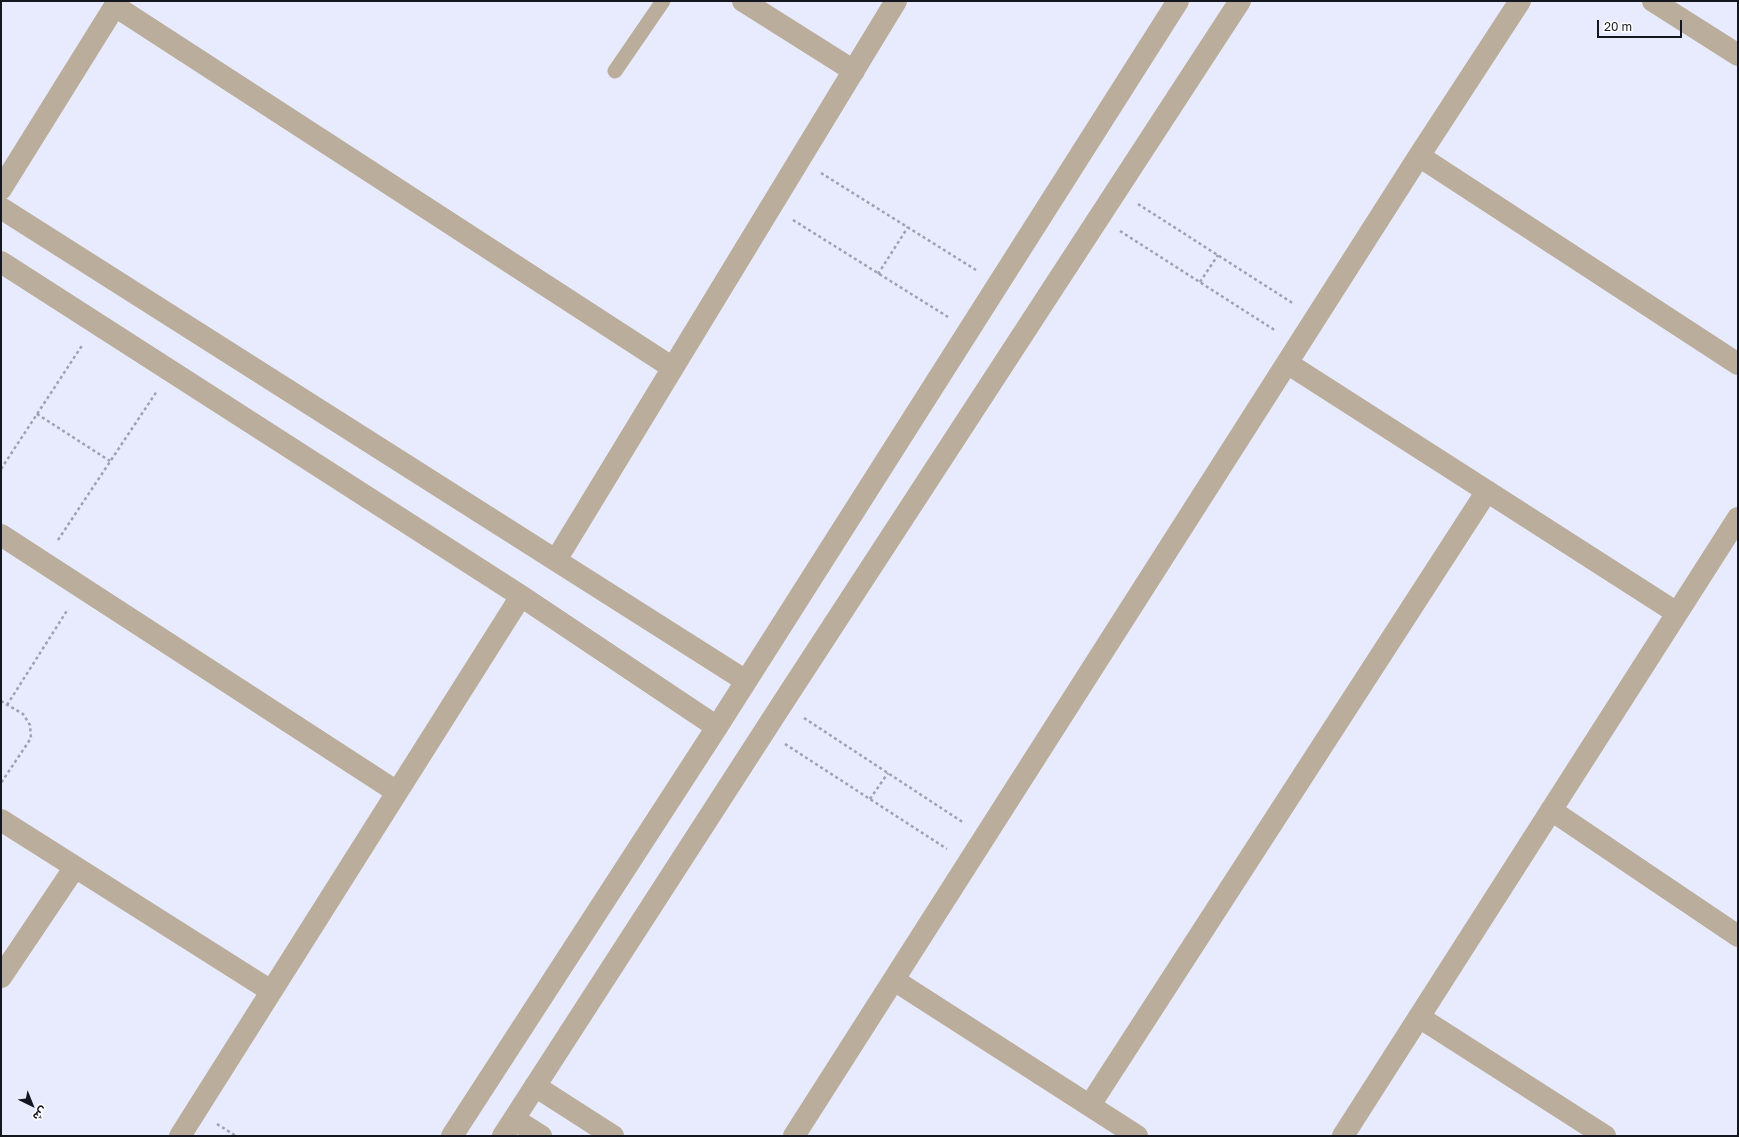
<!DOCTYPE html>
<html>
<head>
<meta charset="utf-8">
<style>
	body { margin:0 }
	#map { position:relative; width:1739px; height:1137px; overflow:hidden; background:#e7ebfd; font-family:"Golos Text","Noto Sans Arabic",sans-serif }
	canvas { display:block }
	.frame { position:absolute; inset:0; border:2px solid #141620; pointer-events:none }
	.north { position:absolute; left:12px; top:1085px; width:40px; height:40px; -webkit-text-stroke:3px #fff; paint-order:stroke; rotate:137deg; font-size:11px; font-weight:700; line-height:16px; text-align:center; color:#141620 }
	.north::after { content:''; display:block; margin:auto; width:14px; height:18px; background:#141620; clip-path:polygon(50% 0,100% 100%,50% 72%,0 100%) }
	.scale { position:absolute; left:1597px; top:20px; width:85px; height:18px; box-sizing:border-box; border:2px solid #141620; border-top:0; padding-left:5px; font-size:12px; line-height:14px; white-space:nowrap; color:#141620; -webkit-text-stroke:3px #fff; paint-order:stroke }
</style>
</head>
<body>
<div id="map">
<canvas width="1739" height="1137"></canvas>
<div class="frame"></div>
<div class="north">ش</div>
<div class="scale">20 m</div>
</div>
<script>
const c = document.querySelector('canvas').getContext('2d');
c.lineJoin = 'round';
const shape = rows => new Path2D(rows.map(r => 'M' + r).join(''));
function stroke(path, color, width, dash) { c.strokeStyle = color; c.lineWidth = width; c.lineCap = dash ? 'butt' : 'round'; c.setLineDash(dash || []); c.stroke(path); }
const path = shape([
	[821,173,976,270],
	[1138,204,1294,304],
	[793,220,948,317],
	[1120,231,1276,331],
	[878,274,908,227],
	[1200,282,1218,255],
	[37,414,110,461],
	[1,469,83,344],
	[58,540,157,391],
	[1,701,23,714,30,725,31,738,1,783],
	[7,705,68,609],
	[804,718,964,823],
	[785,744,947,849],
	[870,799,888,773],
	[217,1124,236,1136]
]);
const lane = shape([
	[615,71,663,1]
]);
const street = shape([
	[743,1,854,71],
	[1653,1,1738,55],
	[115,6,673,368],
	[1419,156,1738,364],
	[1,189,118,1],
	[1,208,746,681],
	[1,262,521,596,717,727],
	[1287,363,1677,613],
	[1,535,397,792],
	[556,560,896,1],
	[1551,810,1738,936],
	[1,820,271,991],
	[1,977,75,867],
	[894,980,1137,1136],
	[1419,1017,1605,1136],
	[535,1086,613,1136],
	[1090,1105,1487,491],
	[514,1119,541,1136],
	[180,1136,521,596],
	[452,1136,717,727,1178,1],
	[503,1136,782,704,1240,1],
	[794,1136,1419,156,1520,1],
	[1343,1136,1738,518]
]);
stroke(path, '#9ea1b1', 2.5, [3, 3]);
stroke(lane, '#baad9b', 15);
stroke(street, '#baad9b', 22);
</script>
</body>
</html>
